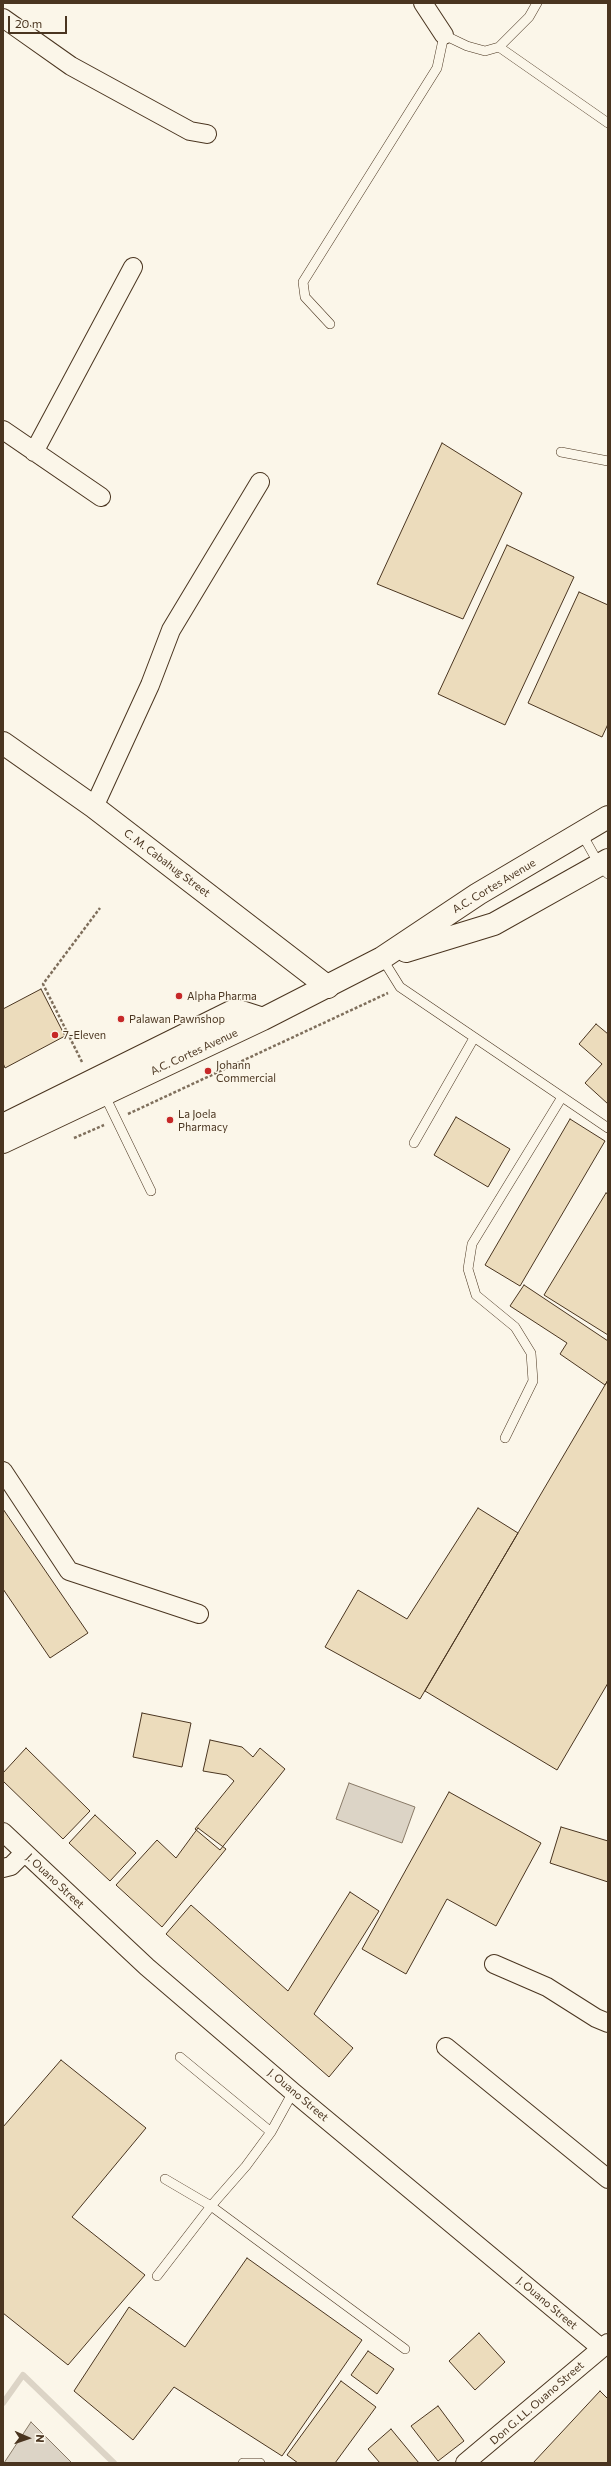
<!DOCTYPE html>
<html>
<head>
<meta charset="utf-8">
<style>
	body { margin:0 }
	#map { position:relative; width:611px; height:2466px; overflow:hidden; background:#fbf6e9; font-family:Commissioner,sans-serif }
	canvas { display:block }
	.frame { position:absolute; inset:0; border:4px solid #4a3520; pointer-events:none }
	.north { position:absolute; left:8px; top:2418px; width:40px; height:40px; -webkit-text-stroke:3px #fbf6e9; paint-order:stroke; rotate:92deg; font-size:11px; font-weight:700; line-height:16px; text-align:center; color:#4a3520 }
	.north::after { content:''; display:block; margin:auto; width:14px; height:18px; background:#4a3520; clip-path:polygon(50% 0,100% 100%,50% 72%,0 100%) }
	.scale { position:absolute; left:8px; top:16px; width:59px; height:18px; box-sizing:border-box; border:2px solid #4a3520; border-top:0; padding-left:5px; font-size:12px; line-height:14px; white-space:nowrap; color:#4a3520; -webkit-text-stroke:3px #fbf6e9; paint-order:stroke }
</style>
</head>
<body>
<div id="map">
<canvas width="611" height="2466"></canvas>
<div class="frame"></div>
<div class="north">N</div>
<div class="scale">20 m</div>
</div>
<script>
const c = document.querySelector('canvas').getContext('2d');
c.lineJoin = 'round';
function paint(path, color) { c.fillStyle = color; c.fill(path, 'evenodd'); }
const shape = rows => new Path2D(rows.map(r => 'M' + r).join(''));
function stroke(path, color, width, dash) { c.strokeStyle = color; c.lineWidth = width; c.lineCap = dash ? 'butt' : 'round'; c.setLineDash(dash || []); c.stroke(path); }
function drawText(font, color, halo, rows, align = 'center') {
  c.font = font + ' Commissioner,sans-serif'; c.lineWidth = 3; c.setLineDash([]); c.textBaseline = 'middle'; c.strokeStyle = halo; c.fillStyle = color; for (const [text, x, y, turn = 0] of rows) {
    c.save(); c.translate(x, y); c.rotate((+turn || 0) * Math.PI / 180); c.textAlign = isNaN(turn) ? turn : align; if (halo) c.strokeText(text, 0, 0); c.fillText(text, 0, 0); c.restore();
  }
}
const water = shape([
	[349,1783,415,1807,402,1843,336,1819,349,1783],
	[31,2422,72,2463,4,2463,31,2422]
]);
const stream = shape([
	[3,2403,23,2375,114,2463]
]);
const building = shape([
	[442,443,522,493,463,619,377,584,442,443],
	[507,545,574,577,505,725,438,694,507,545],
	[579,592,608,605,608,724,602,737,528,703,579,592],
	[41,989,65,1036,5,1068,3,1063,3,1009,41,989],
	[596,1024,608,1034,608,1104,585,1083,602,1064,579,1044,596,1024],
	[456,1117,510,1149,488,1187,434,1155,456,1117],
	[570,1119,605,1141,520,1286,485,1265,570,1119],
	[606,1193,608,1194,608,1335,544,1295,606,1193],
	[524,1285,608,1341,608,1380,605,1385,560,1354,567,1343,510,1306,524,1285],
	[608,1380,608,1683,557,1770,425,1691,608,1380],
	[478,1508,518,1533,420,1699,325,1647,358,1590,407,1619,478,1508],
	[3,1509,88,1633,50,1658,3,1589,3,1509],
	[142,1713,191,1723,182,1767,133,1757,142,1713],
	[210,1740,242,1747,253,1757,260,1748,285,1769,220,1850,195,1829,234,1781,227,1775,203,1771,210,1740],
	[26,1748,90,1811,63,1839,3,1781,3,1773,26,1748],
	[449,1792,541,1843,496,1926,447,1899,406,1974,362,1949,449,1792],
	[95,1815,136,1853,110,1881,69,1843,95,1815],
	[561,1827,608,1841,608,1882,550,1863,561,1827],
	[198,1828,226,1849,162,1927,116,1885,157,1840,176,1858,198,1828],
	[350,1892,379,1911,314,2014,353,2048,329,2077,166,1934,191,1905,288,1991,350,1892],
	[61,2060,146,2128,72,2217,145,2275,68,2365,3,2313,3,2127,61,2060],
	[247,2258,362,2340,282,2456,174,2387,133,2440,74,2391,129,2307,185,2347,247,2258],
	[479,2333,505,2362,475,2390,449,2361,479,2333],
	[368,2351,394,2369,377,2394,351,2375,368,2351],
	[341,2381,376,2407,335,2463,298,2463,287,2455,341,2381],
	[600,2391,608,2399,608,2463,533,2463,600,2391],
	[438,2406,464,2441,438,2461,411,2426,438,2406],
	[391,2429,419,2463,380,2463,368,2449,391,2429]
]);
const path = shape([
	[82,1062,43,984,100,908],
	[128,1114,388,993],
	[74,1138,104,1125]
]);
const service = shape([
	[499,47,529,17,537,3],
	[330,324,305,297,303,282,437,68,444,35,467,46,485,51,499,47,608,123],
	[561,452,608,461],
	[582,834,600,866,608,874],
	[382,958,400,987,608,1128],
	[104,1094,151,1191],
	[414,1143,474,1038],
	[505,1438,533,1381,531,1353,515,1327,476,1295,468,1269,472,1244,562,1097],
	[180,2057,271,2132],
	[165,2179,211,2206,405,2349],
	[157,2276,211,2206,246,2166,271,2132,293,2092],
	[243,2463,260,2463]
]);
const minor = shape([
	[423,3,444,35],
	[3,18,71,66,190,131,207,134],
	[3,430,101,497],
	[34,452,133,267],
	[94,807,150,685,171,630,260,482],
	[3,1471,69,1571,199,1614],
	[3,1832,147,1967,293,2092,601,2348],
	[3,1868,11,1866,24,1853],
	[494,1964,547,1987,596,2018,608,2023],
	[446,2047,608,2179],
	[465,2463,608,2343]
]);
const tertiary = shape([
	[3,743,94,807,328,987]
]);
const primary = shape([
	[406,951,494,924,608,860],
	[3,1125,235,1010,263,1019],
	[3,1142,263,1019,382,958,478,894,608,817]
]);
const markers = [
	[179,996,4,"#c62828"],
	[121,1019,4,"#c62828"],
	[55,1035,4,"#c62828"],
	[208,1071,4,"#c62828"],
	[170,1120,4,"#c62828"]
];
const streetNames = [
	["C. M. Cabahug Street",167,863,37],
	["A.C. Cortes Avenue",494,886,-31],
	["A.C. Cortes Avenue",194,1052,-25],
	["J. Ouano Street",55,1881,43],
	["J. Ouano Street",298,2095,40],
	["J. Ouano Street",547,2303,40],
	["Don G. LL. Ouano Street",537,2403,-41]
];
const poiNames = [
	["Alpha Pharma",187,996],
	["Palawan Pawnshop",129,1019],
	["7-Eleven",63,1035],
	["Johann",216,1065],
	["Commercial",216,1078],
	["La Joela",178,1114],
	["Pharmacy",178,1127]
];
paint(water, '#dcd4c6');
stroke(water, '#887966', 1);
stroke(stream, '#dcd4c6', 6);
paint(building, '#ecdcbc');
stroke(building, '#4a3520', 1);
stroke(service, '#4a3520', 10);
stroke(minor, '#4a3520', 20);
stroke(tertiary, '#4a3520', 24);
stroke(primary, '#4a3520', 24);
stroke(path, '#7f6f5c', 2.5, [3, 2]);
stroke(service, '#fbf6e9', 9);
stroke(minor, '#fbf6e9', 18);
stroke(tertiary, '#fbf6e9', 22);
stroke(primary, '#fbf6e9', 22);
for (const [x, y, r, color] of markers) { const dot = new Path2D(); dot.arc(x, y, r, 0, 2 * Math.PI); c.fillStyle = color; c.fill(dot); stroke(dot, '#fbf6e9', 1.5); }
drawText('11px', '#4a3520', '#fbf6e9', streetNames);
drawText('11px', '#4a3520', '#fbf6e9', poiNames, 'left');
</script>
</body>
</html>
